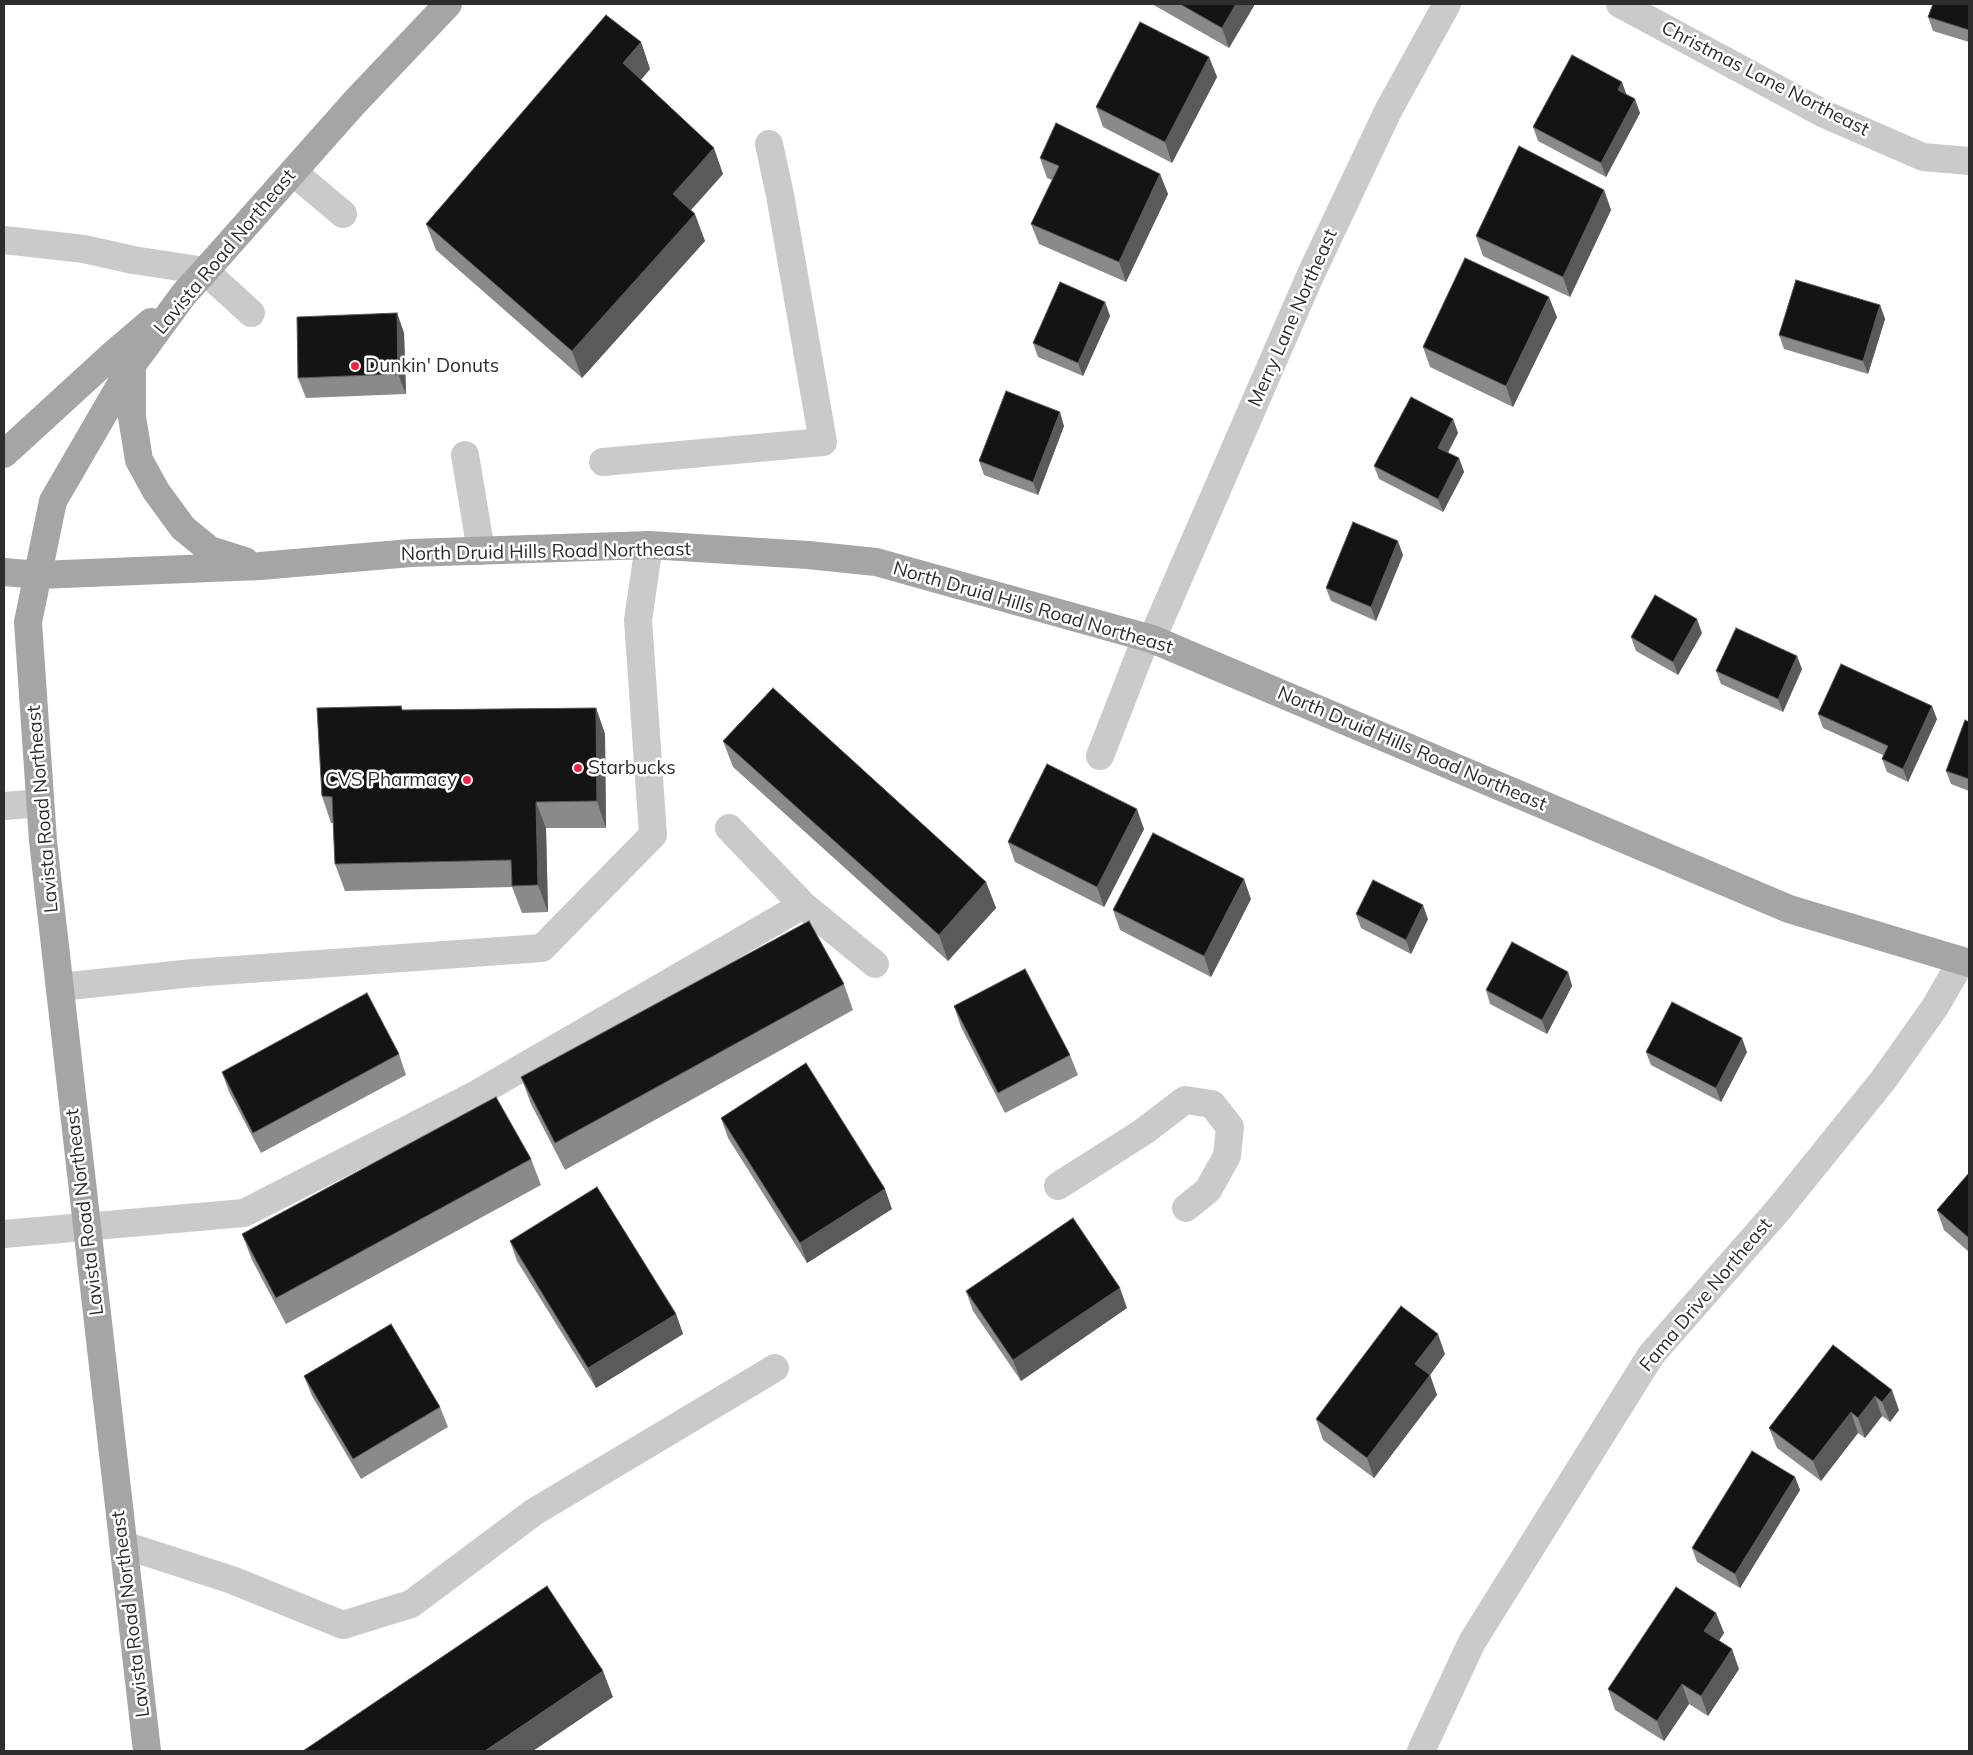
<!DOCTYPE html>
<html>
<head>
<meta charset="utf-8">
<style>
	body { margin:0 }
	#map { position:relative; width:1973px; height:1755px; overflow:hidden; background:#fff; font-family:Mulish,sans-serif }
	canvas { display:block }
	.frame { position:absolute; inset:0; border:5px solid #2d2d2d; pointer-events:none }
</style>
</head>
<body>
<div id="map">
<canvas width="1973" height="1755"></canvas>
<div class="frame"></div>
</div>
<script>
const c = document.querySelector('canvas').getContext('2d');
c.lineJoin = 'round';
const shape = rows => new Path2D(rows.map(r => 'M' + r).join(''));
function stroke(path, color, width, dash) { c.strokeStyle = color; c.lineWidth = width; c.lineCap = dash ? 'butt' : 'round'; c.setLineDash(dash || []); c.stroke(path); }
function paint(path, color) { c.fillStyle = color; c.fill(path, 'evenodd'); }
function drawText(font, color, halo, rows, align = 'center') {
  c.font = font + ' Mulish,sans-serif'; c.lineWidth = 5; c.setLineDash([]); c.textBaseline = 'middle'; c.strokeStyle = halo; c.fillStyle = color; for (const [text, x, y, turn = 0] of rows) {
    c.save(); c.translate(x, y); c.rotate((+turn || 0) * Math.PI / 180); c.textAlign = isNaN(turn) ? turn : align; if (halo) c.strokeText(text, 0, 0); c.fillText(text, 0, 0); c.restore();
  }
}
const minor = shape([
	[1620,4,1824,114,1923,157,1969,161],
	[293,172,343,214],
	[4,240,84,249,133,260,205,271,251,313],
	[465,455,481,551],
	[603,462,823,442,780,195,769,144],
	[1152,639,1310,276,1388,111,1447,4],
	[1100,756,1146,638],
	[4,806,40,803],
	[729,828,803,905],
	[60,987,193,973,542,948,653,835,638,620,649,545],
	[1058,1186,1143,1132,1185,1100,1212,1104,1230,1127,1227,1156,1208,1190,1186,1208],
	[4,1234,244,1213,473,1096,803,905,875,964],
	[124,1545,232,1580,343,1625,411,1604,534,1512,775,1368],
	[1421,1751,1472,1642,1651,1355,1779,1209,1884,1079,1935,1007,1961,962]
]);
const major = shape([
	[132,366,132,417,139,460,156,491,183,528,210,550,245,561],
	[4,454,110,357,151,322],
	[4,572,39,575,260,566,411,553,649,545,808,555,876,562,1152,639,1789,909,1969,963],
	[147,1751,43,841,28,622,53,501,132,365,184,294,205,271,354,103,448,4]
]);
const wall = shape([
	[1152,4,1255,4,1229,48],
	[1969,4,1969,42,1933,31,1928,17],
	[641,42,650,69,641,80,723,174,691,210,705,241,582,378,436,250,426,224],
	[1209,57,1217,77,1172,163,1103,127,1096,107],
	[1627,95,1640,113,1606,177,1538,141,1533,127],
	[1040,158,1160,174,1168,194,1126,282,1039,244,1031,224,1052,180,1047,178],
	[1604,190,1611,210,1570,297,1483,256,1476,236],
	[1105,302,1110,316,1083,376,1038,357,1033,343],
	[1880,305,1885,319,1868,374,1784,349,1779,335],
	[397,313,404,333,406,394,306,398,298,378],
	[1557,317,1513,407,1430,367,1423,347],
	[1453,419,1458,433,1448,453,1459,458,1464,472,1443,512,1379,479,1374,466],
	[1064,426,1038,495,984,475,979,461],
	[1403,555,1376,621,1331,601,1326,588],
	[1702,633,1678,675,1636,651,1631,637],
	[1802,669,1783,712,1721,684,1716,671],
	[596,708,605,734,606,828,546,828,548,912,522,913,512,887,345,891,335,864,333,823,331,823,322,796,402,710],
	[1818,714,1937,719,1908,782,1887,772,1882,759,1883,755,1823,728],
	[1969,722,1969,791,1951,784,1946,771],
	[723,741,986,882,996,908,948,961,733,767],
	[1144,829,1104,907,1015,862,1008,842],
	[1251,899,1211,977,1120,930,1113,910],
	[1356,914,1428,919,1411,954,1361,928],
	[1568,972,1572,986,1547,1034,1490,1004,1486,990],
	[844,984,853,1010,565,1170,531,1104,521,1077],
	[954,1006,1070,1055,1078,1075,1005,1113,961,1027],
	[1646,1052,1747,1052,1721,1102,1651,1065],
	[399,1054,406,1075,261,1153,229,1092,222,1072],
	[721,1118,892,1209,807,1263,728,1138],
	[531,1159,541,1185,286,1324,252,1260,242,1234],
	[1969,1173,1969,1252,1944,1230,1937,1210],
	[510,1241,676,1314,683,1334,596,1388,517,1261],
	[966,1291,1127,1308,1021,1381,973,1311],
	[1833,1345,1899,1410,1890,1422,1882,1416,1865,1438,1858,1433,1821,1481,1777,1448,1769,1428],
	[1445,1354,1430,1375,1437,1395,1374,1478,1323,1440,1316,1419],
	[304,1376,440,1407,448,1427,361,1479,312,1396],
	[1795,1477,1800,1490,1740,1588,1697,1562,1692,1548],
	[1716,1613,1724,1633,1719,1641,1739,1669,1708,1716,1689,1704,1664,1741,1615,1710,1608,1689]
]);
const shadedWall = shape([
	[1236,4,1255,4,1229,48,1222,28],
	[641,42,650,69,632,90,623,63],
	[1209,57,1217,77,1172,163,1165,142],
	[1622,82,1627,96,1618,90],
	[1635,99,1640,113,1606,177,1601,163],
	[714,148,723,174,682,220,673,194],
	[1160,174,1168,194,1126,282,1119,262],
	[1604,190,1611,210,1570,297,1563,277],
	[695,214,705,241,582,378,572,351],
	[1549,297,1557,317,1513,407,1506,386],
	[1105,302,1110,316,1083,376,1078,363],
	[1880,305,1885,319,1868,374,1863,361],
	[397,313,404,333,406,394,398,374],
	[1060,412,1064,426,1038,495,1033,482],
	[1453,419,1458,433,1443,461,1438,448],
	[1459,458,1464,472,1443,512,1438,499],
	[1398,541,1403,555,1376,621,1371,607],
	[1697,619,1702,633,1678,675,1673,662],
	[1797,656,1802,669,1783,712,1778,699],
	[1932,706,1937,719,1908,782,1903,769],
	[596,708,605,734,606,828,597,801],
	[536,802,546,828,548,912,538,885],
	[1137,809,1144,829,1104,907,1097,887],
	[1244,879,1251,899,1211,977,1204,956],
	[986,882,996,908,948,961,939,935],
	[1423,905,1428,919,1411,954,1406,940],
	[1568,972,1572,986,1547,1034,1542,1020],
	[1742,1038,1747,1052,1721,1102,1716,1088],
	[885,1189,892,1209,807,1263,800,1243],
	[1120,1288,1127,1308,1021,1381,1013,1360],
	[676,1314,683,1334,596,1388,588,1368],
	[1438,1334,1445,1354,1430,1375,1437,1395,1374,1478,1367,1458,1415,1364],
	[1892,1390,1899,1410,1890,1422,1882,1402],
	[1875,1396,1882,1416,1865,1438,1858,1418],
	[1851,1412,1858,1433,1821,1481,1813,1461],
	[1795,1477,1800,1490,1740,1588,1735,1574],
	[1716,1613,1724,1633,1711,1652,1704,1631],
	[1732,1649,1739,1669,1708,1716,1701,1696],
	[603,1671,613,1697,533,1751,485,1751],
	[1682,1684,1689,1704,1664,1741,1657,1721]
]);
const building = shape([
	[1180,4,1236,4,1222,28,1180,4],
	[1933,4,1969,4,1969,30,1928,17,1933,4],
	[606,15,641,42,623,63,714,148,673,194,695,214,572,351,426,224,606,15],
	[1140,22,1209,57,1165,142,1096,107,1140,22],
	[1572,55,1622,82,1618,90,1635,99,1601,163,1533,127,1572,55],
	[1056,123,1160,174,1119,262,1031,224,1059,166,1040,158,1056,123],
	[1519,146,1604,190,1563,277,1476,236,1519,146],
	[1465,258,1549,297,1506,386,1423,347,1465,258],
	[1796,280,1880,305,1863,361,1779,335,1796,280],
	[1060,282,1105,302,1078,363,1033,343,1060,282],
	[397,313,398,374,298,378,297,317,397,313],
	[1006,391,1060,412,1033,482,979,461,1006,391],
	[1411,397,1453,419,1438,448,1459,458,1438,499,1374,466,1411,397],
	[1353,522,1398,541,1371,607,1326,588,1353,522],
	[1655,595,1697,619,1673,662,1631,637,1655,595],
	[1736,628,1797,656,1778,699,1716,671,1736,628],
	[1841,664,1932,706,1903,769,1882,759,1888,746,1818,714,1841,664],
	[773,688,986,882,939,935,723,741,773,688],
	[401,706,402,710,596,708,597,801,536,802,538,885,512,886,511,860,335,864,332,797,322,796,317,708,401,706],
	[1965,720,1969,722,1969,779,1946,771,1965,720],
	[1047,764,1137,809,1097,887,1008,842,1047,764],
	[1153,833,1244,879,1204,956,1113,910,1153,833],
	[1373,880,1423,905,1406,940,1356,914,1373,880],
	[809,921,844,984,555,1143,521,1077,809,921],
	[1512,942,1568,972,1542,1020,1486,990,1512,942],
	[1025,969,1070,1055,998,1093,954,1006,1025,969],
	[367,993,399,1054,253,1133,222,1072,367,993],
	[1672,1002,1742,1038,1716,1088,1646,1052,1672,1002],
	[806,1063,885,1189,800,1243,721,1118,806,1063],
	[496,1097,531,1159,276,1298,242,1234,496,1097],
	[1969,1173,1969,1238,1937,1210,1969,1173],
	[597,1187,676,1314,588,1368,510,1241,597,1187],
	[1073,1218,1120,1288,1013,1360,966,1291,1073,1218],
	[1401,1306,1438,1334,1415,1364,1430,1375,1367,1458,1316,1419,1401,1306],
	[391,1324,440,1407,353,1459,304,1376,391,1324],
	[1833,1345,1892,1390,1882,1402,1875,1396,1858,1418,1851,1412,1813,1461,1769,1428,1833,1345],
	[1752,1451,1795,1477,1735,1574,1692,1548,1752,1451],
	[547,1586,603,1671,485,1751,303,1751,547,1586],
	[1676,1587,1716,1613,1704,1631,1732,1649,1701,1696,1682,1684,1657,1721,1608,1689,1676,1587]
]);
const markers = [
	[355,366,5,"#f02245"],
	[578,768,5,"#f02245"],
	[467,780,5,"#f02245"]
];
const streetNames = [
	["Christmas Lane Northeast",1765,79,27],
	["Lavista Road Northeast",225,252,-50],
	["Merry Lane Northeast",1293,318,-66],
	["North Druid Hills Road Northeast",546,552,-1],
	["North Druid Hills Road Northeast",1033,608,16],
	["North Druid Hills Road Northeast",1412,749,23],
	["Lavista Road Northeast",43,809,-95],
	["Lavista Road Northeast",85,1212,-97],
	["Fama Drive Northeast",1706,1295,-50],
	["Lavista Road Northeast",131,1614,-97]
];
const poiNames = [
	["Dunkin' Donuts",365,366],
	["Starbucks",588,768],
	["CVS Pharmacy",457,780,"right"]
];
stroke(minor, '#cacaca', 28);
stroke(major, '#a5a5a5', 28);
paint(wall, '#8a8a8a');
paint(shadedWall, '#5a5a5a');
paint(building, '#141414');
stroke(building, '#5a5a5a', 1);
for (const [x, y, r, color] of markers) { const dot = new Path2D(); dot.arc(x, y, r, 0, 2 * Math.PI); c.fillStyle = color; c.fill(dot); stroke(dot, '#fff', 2); }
drawText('19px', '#2d2d2d', '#fff', streetNames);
drawText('19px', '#2d2d2d', '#fff', poiNames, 'left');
</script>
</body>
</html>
